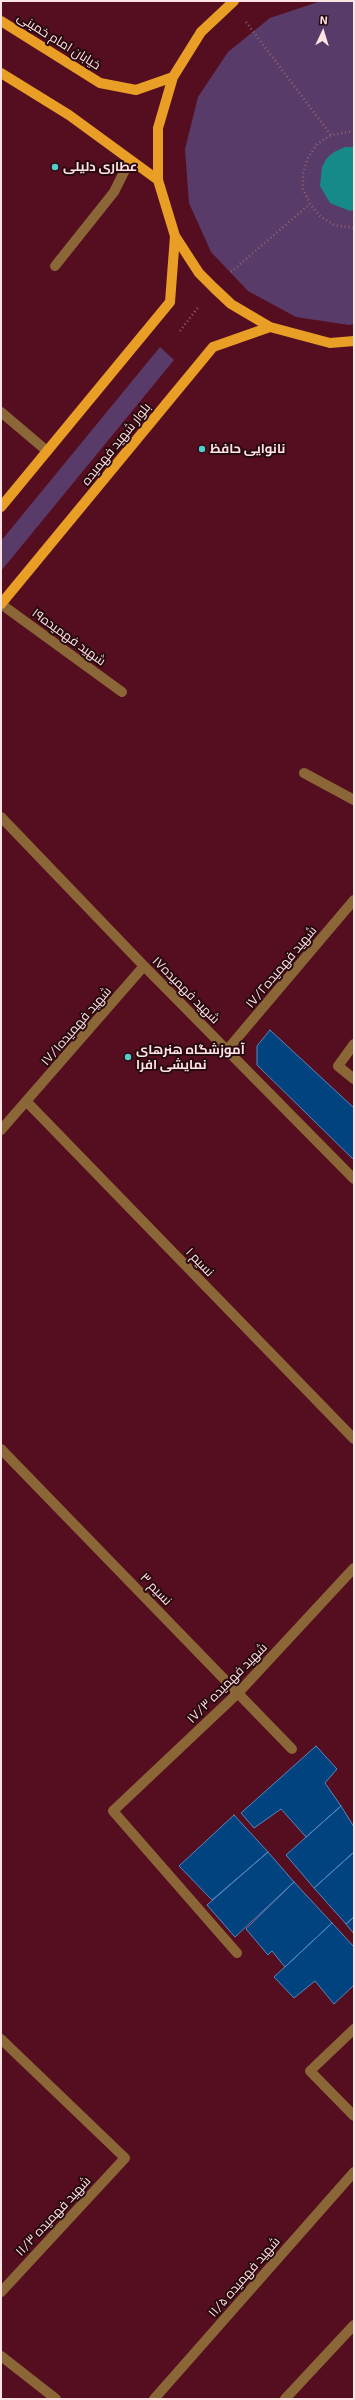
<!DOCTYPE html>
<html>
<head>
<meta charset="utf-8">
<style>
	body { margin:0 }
	#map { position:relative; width:355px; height:2400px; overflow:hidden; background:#550e1f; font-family:"Exo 2",sans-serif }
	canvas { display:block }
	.frame { position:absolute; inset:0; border:2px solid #fee3e5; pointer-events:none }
	.north { position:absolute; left:303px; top:12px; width:40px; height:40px; -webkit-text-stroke:3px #280a0f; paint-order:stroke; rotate:4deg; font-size:11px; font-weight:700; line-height:16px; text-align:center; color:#fee3e5 }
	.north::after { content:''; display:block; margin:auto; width:14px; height:18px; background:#fee3e5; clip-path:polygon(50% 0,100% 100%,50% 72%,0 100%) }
</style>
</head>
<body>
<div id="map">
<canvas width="355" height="2400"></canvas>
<div class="frame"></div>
<div class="north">N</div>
</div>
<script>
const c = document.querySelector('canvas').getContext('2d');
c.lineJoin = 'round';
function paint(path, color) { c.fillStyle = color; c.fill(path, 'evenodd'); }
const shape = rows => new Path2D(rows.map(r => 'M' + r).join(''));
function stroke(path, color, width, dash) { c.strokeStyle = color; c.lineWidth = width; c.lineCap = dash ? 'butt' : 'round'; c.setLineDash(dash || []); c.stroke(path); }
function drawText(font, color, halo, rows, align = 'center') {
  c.font = font + ' "Exo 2",Cairo,sans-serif'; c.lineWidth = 4; c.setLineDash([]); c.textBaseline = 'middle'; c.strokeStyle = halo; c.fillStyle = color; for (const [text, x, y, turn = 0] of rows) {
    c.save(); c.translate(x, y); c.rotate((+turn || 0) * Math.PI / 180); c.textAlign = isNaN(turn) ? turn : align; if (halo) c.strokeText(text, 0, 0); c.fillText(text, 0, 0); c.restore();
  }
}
const green = shape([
	[321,1,354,1,354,324,349,325,296,317,248,291,211,252,189,203,185,149,198,97,228,52,270,18],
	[160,347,174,360,1,571,1,541]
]);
const water = shape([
	[345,147,354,147,354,210,350,211,330,203,320,186,322,167,327,158,334,152]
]);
const building = shape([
	[270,1030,354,1108,354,1160,257,1065,257,1046,270,1030],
	[316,1746,337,1769,325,1783,341,1806,306,1837,281,1809,254,1828,241,1813,316,1746],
	[341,1806,354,1827,354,1852,314,1888,286,1855,341,1806],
	[234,1815,268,1852,212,1900,179,1866,234,1815],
	[268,1852,294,1882,235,1937,207,1905,268,1852],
	[354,1852,354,1917,346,1924,314,1888,354,1852],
	[294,1882,332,1923,285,1967,272,1951,268,1955,246,1929,294,1882],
	[354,1917,354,1934,346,1924,354,1917],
	[332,1923,354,1947,354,1985,334,2004,315,1981,294,1998,274,1977,332,1923]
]);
const path = shape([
	[246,22,331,135],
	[354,131,331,135,317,144,308,158,303,173,303,189,310,204,320,216,334,225,354,228],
	[231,272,310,204],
	[180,331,199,306]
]);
const minor = shape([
	[55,266,114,192,130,160],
	[1,412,47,451],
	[1,604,122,692],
	[304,773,354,800],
	[1,817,144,966,354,1179],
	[354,1044,338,1066,354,1079],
	[227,1050,354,900],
	[27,1102,354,1439],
	[1,1130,144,966],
	[1,1449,292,1749],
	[237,1953,113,1811,239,1692,354,1568],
	[354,2029,310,2071,354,2116],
	[1,2039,125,2158,1,2292],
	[1,2356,56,2399],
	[154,2399,354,2172],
	[285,2399,354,2325]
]);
const major = shape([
	[234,1,201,32,173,77,158,128,158,180,175,236,199,273,214,288,231,304,270,327,330,343,354,341],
	[1,21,100,83,136,90,173,77],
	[1,73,69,115,158,180],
	[1,507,170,302,175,236],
	[1,604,213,347,270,327]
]);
const markers = [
	[55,167,4,"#53cdca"],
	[202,449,4,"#53cdca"],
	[128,1057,4,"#53cdca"]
];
const streetNames = [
	["خیابان امام خمینی",59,41,32],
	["بلوار شهید فهمیده",116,444,-51],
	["شهید فهمیده۱۹",69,637,36],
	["شهید فهمیده۱۷/۲",281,967,-50],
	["شهید فهمیده۱۷",186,990,45],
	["شهید فهمیده۱۷/۱",76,1026,-49],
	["نسیم ۱",200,1262,46],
	["نسیم ۳",156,1589,46],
	["شهید فهمیده ۱۷/۳",227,1683,-45],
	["شهید فهمیده ۱۱/۳",53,2216,-47],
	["شهید فهمیده ۱۱/۵",244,2277,-49]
];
const poiNames = [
	["عطاری دلیلی",63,167],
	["نانوایی حافظ",210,449],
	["آموزشگاه هنرهای",136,1050],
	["نمایشی افرا",136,1065]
];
paint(green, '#593b69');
paint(water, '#158a88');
paint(building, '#01437f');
stroke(building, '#5787c0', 1);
stroke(path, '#96606c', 2.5, [1, 3]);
stroke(minor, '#8b6737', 10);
stroke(major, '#e99f26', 10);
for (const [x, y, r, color] of markers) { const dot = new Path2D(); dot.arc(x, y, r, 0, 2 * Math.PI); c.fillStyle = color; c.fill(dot); stroke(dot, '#280a0f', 1.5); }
drawText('13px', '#fee3e5', '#280a0f', streetNames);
drawText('bold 13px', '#fee3e5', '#280a0f', poiNames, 'left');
</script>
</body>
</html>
